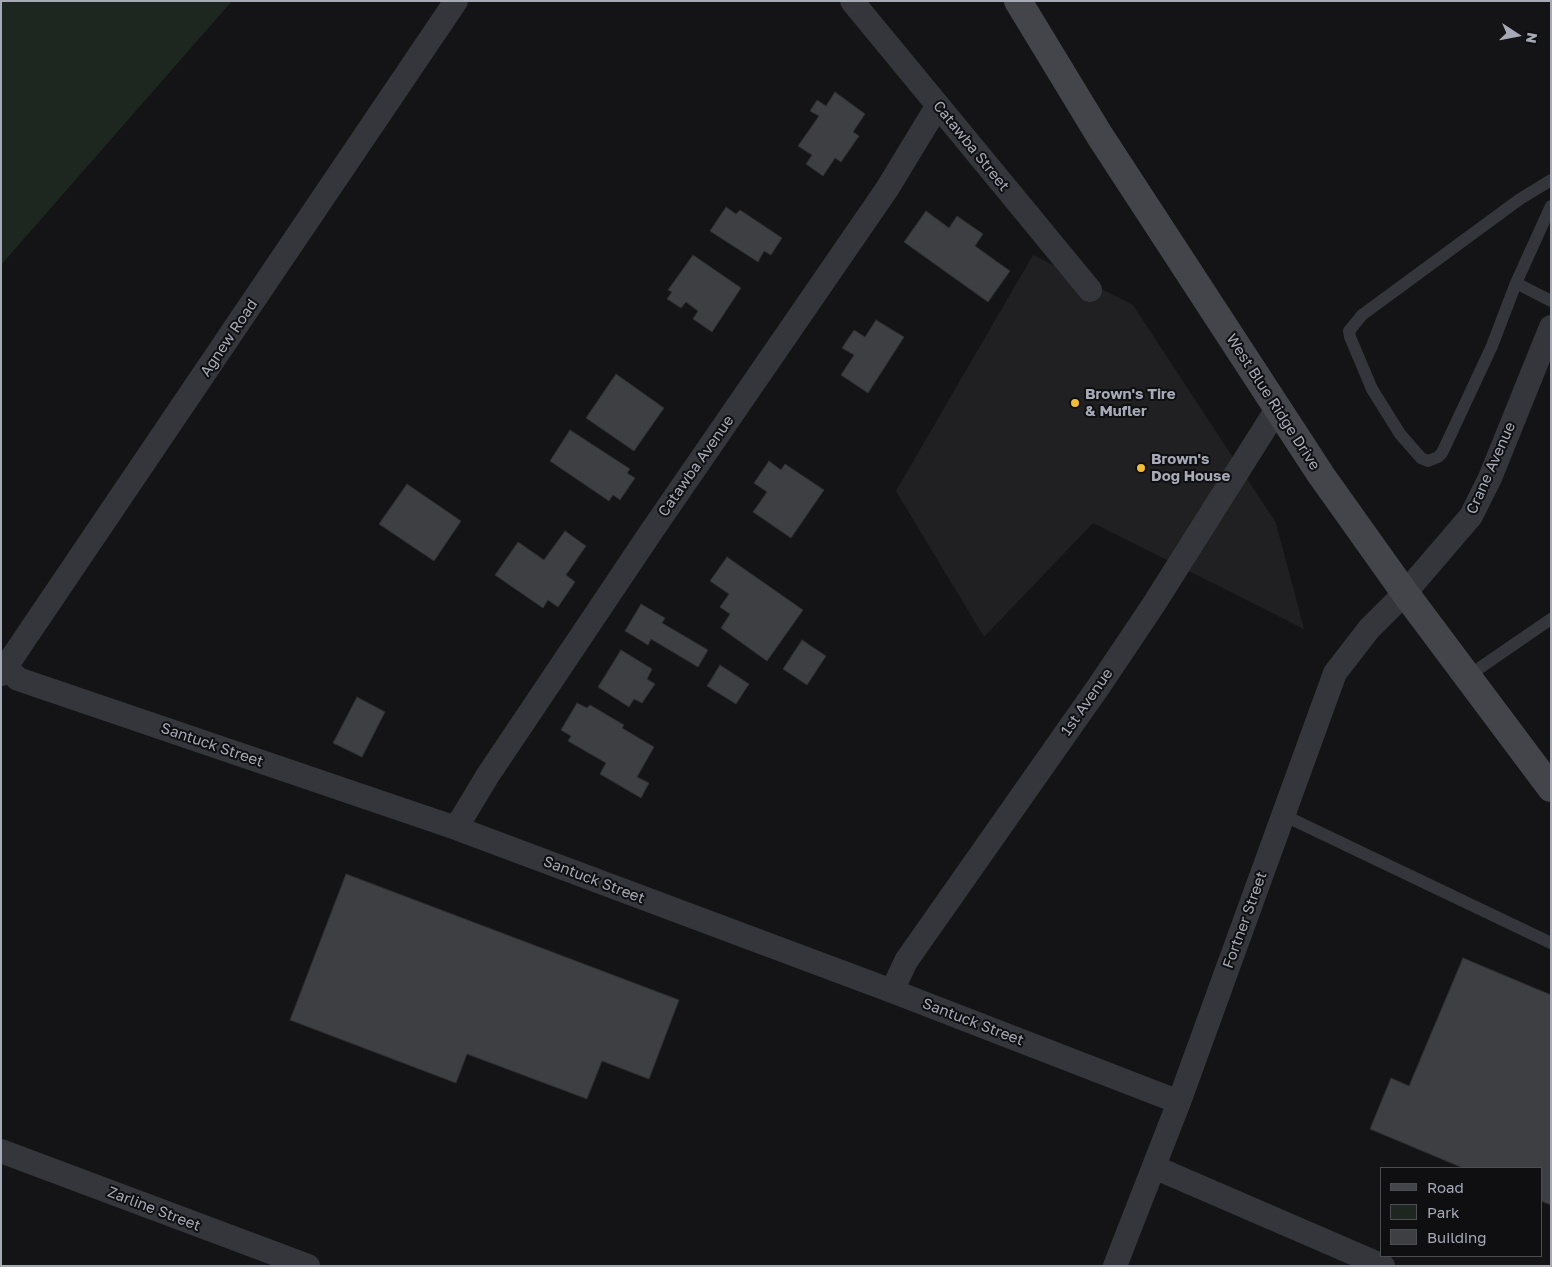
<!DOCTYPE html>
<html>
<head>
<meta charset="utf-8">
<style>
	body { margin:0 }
	#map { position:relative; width:1552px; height:1267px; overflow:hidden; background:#141416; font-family:"Golos Text",sans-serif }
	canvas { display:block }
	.frame { position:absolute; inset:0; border:2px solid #a6aab6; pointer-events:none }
	.legend { position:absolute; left:1380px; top:1167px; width:162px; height:90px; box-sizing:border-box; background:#0f0f11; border:1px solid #4b4d53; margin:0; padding:6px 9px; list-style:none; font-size:15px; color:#a6aab6 }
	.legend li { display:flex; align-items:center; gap:10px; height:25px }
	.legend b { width:25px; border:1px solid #4b4d53 }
	.north { position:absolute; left:1492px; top:10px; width:50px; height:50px; -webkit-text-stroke:4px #0f0f11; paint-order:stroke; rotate:101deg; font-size:14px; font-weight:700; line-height:20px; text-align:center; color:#a6aab6 }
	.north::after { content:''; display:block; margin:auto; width:18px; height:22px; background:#a6aab6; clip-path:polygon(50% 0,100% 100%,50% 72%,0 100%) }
</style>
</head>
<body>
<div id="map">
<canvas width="1552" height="1267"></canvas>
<div class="frame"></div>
<ul class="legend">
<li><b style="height:6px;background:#43454b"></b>Road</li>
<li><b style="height:14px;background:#1e2620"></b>Park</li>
<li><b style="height:14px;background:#3e3f43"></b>Building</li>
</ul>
<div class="north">N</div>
</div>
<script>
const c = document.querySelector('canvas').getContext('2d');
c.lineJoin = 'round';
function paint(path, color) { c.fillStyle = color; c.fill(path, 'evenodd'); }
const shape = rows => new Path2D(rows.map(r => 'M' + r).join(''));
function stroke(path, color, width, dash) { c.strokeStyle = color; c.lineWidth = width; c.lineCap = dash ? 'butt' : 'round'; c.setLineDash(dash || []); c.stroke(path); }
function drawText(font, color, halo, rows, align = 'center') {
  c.font = font + ' "Golos Text",sans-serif'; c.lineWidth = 4; c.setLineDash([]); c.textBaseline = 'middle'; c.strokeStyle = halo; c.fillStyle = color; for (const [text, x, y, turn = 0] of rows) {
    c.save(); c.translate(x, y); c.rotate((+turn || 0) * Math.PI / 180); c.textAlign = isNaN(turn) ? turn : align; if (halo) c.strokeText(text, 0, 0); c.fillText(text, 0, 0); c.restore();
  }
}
const built = shape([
	[1033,255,1133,305,1276,523,1304,629,1093,523,984,637,896,491]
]);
const green = shape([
	[1,1,232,1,1,265]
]);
const building = shape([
	[835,92,865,114,853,132,859,136,841,162,835,158,823,176,806,164,812,155,798,146,819,116,810,111,817,100,826,106,835,92],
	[726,207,736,214,740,210,782,238,771,255,764,251,758,262,710,231,726,207],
	[926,211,949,228,957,216,983,234,975,246,1010,271,988,302,904,242,926,211],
	[693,255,741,288,712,332,693,319,698,311,686,302,681,308,667,299,672,292,668,290,693,255],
	[876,320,904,337,868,393,841,375,854,355,842,348,854,330,865,337,876,320],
	[616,374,664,408,634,451,586,418,616,374],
	[570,430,630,469,627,473,635,478,620,500,613,495,609,501,550,461,570,430],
	[769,461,781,470,785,464,824,490,791,538,753,512,767,492,754,483,769,461],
	[407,484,461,521,434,561,379,524,407,484],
	[565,531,586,546,566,575,575,582,558,607,548,600,543,608,495,575,518,542,544,560,565,531],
	[727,557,803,610,767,661,721,628,730,614,720,607,729,594,710,581,727,557],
	[641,604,665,618,662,623,708,650,698,667,651,639,648,645,625,631,641,604],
	[802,640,826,656,807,685,783,669,802,640],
	[621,650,652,669,647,679,655,684,642,703,634,699,629,707,598,687,621,650],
	[720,665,749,684,736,704,707,686,720,665],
	[357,697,385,712,362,757,333,743,357,697],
	[577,703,587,708,590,705,624,725,622,728,654,747,637,777,649,783,641,798,600,774,606,763,568,741,571,736,561,730,577,703],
	[346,874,679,1000,649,1079,602,1061,587,1099,467,1054,456,1083,290,1020,346,874],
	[1463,958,1551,995,1551,1205,1541,1201,1541,1168,1463,1168,1370,1129,1391,1078,1409,1086,1463,958]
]);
const lane = shape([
	[1551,180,1520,199,1362,315,1349,331,1350,337,1372,389,1400,434,1421,458,1428,461,1438,457,1442,453,1492,346,1516,283,1551,206],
	[1516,283,1551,301],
	[1468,676,1551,619],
	[1283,815,1551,943]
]);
const street = shape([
	[852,1,1090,290],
	[6,667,18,679,456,828,892,991,1179,1102],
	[1,674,456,1],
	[456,828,488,775,651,532,887,189,938,105],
	[892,991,906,961,1099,686,1154,604,1277,409],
	[1,1151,308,1266],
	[1154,1167,1383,1266],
	[1115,1266,1179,1102,1335,673,1369,629,1405,593,1471,516,1490,478,1551,327]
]);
const secondary = shape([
	[1018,1,1100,136,1321,475,1405,593,1551,788]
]);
const markers = [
	[1075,403,5,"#f2be30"],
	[1141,468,5,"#f2be30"]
];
const streetNames = [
	["Catawba Street",971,146,51],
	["Agnew Road",229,338,-56],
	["West Blue Ridge Drive",1273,402,57],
	["Catawba Avenue",696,466,-55],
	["Crane Avenue",1491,468,-66],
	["1st Avenue",1087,702,-55],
	["Santuck Street",212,745,19],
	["Santuck Street",594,880,21],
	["Fortner Street",1245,920,-70],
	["Santuck Street",973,1022,21],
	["Zarline Street",154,1209,21]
];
const poiNames = [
	["Brown's Tire",1085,394],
	["& Mufler",1085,411],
	["Brown's",1151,459],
	["Dog House",1151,476]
];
paint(built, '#202023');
paint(green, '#1e2620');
paint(building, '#3e3f43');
stroke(building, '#2f2e32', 1);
stroke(lane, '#35363b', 12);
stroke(street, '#35363b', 24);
stroke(secondary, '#43454b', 28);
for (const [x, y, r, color] of markers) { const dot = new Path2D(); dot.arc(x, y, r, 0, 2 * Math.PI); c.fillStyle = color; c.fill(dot); stroke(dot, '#0f0f11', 2); }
drawText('15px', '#a6aab6', '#0f0f11', streetNames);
drawText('bold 15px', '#a6aab6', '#0f0f11', poiNames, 'left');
</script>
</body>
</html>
